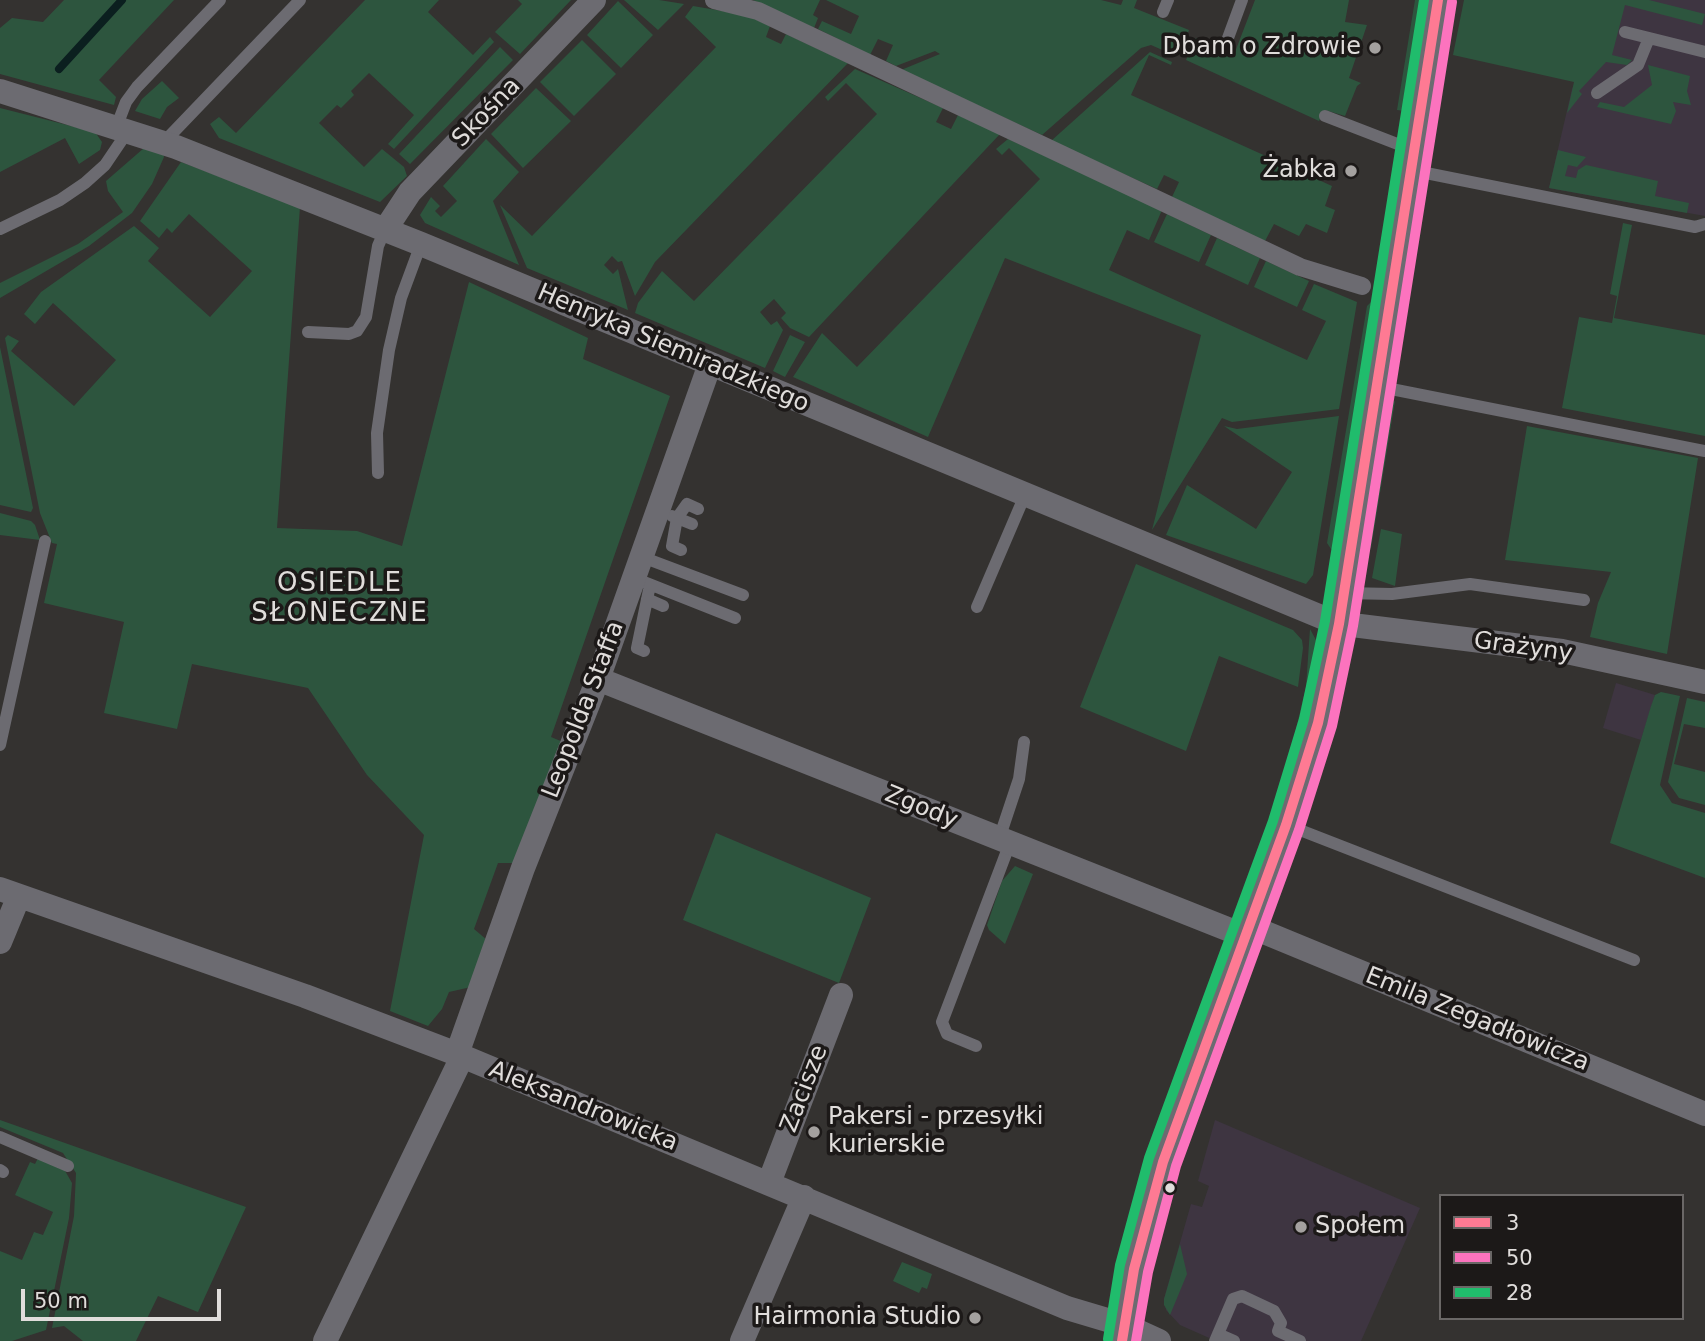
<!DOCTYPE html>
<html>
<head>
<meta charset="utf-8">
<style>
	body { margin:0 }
	#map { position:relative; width:1705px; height:1341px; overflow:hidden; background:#343230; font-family:"DejaVu Sans",sans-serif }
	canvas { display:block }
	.legend { position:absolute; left:1439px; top:1194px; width:245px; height:126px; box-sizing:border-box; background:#1c1918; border:2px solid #6a6766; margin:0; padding:9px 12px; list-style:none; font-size:21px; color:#e0dddb }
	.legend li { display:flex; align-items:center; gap:14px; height:35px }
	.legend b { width:35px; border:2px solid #6a6766 }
	.scale { position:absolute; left:21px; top:1289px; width:200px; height:32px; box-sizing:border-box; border:4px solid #e0dddb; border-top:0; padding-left:9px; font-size:21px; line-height:24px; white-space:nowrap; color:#e0dddb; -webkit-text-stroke:5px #1c1918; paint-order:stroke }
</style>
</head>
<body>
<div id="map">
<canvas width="1705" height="1341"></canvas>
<ul class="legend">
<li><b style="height:9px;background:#fe7a93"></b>3</li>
<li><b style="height:9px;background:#fc73be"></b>50</li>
<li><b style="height:9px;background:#20bc6c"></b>28</li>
</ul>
<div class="scale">50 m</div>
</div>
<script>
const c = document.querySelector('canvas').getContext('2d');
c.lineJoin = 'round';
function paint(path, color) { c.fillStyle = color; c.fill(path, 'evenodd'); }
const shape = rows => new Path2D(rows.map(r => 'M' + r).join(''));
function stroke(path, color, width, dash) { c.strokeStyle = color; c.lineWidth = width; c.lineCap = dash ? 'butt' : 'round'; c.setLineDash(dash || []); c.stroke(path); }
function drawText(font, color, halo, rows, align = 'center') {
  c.font = font + ' "DejaVu Sans",sans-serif'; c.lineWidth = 7; c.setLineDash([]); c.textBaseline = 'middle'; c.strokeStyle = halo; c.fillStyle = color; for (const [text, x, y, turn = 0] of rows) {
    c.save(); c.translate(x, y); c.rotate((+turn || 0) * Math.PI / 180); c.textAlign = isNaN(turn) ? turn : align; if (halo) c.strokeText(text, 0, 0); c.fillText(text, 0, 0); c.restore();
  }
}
const commercial = shape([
	[1613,0,1705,0,1705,216,1549,188,1572,89],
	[1616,683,1655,695,1641,740,1603,728],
	[1215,1120,1420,1208,1361,1341,1216,1341,1180,1325,1166,1310,1164,1299,1191,1204,1202,1207,1209,1186,1198,1181]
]);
const green = shape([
	[64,0,174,0,99,80,116,97,114,105,0,74,0,28,12,18,43,22],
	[365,0,439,0,428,12,473,55,490,37,494,42,394,149,388,144,414,115,369,73,351,91,354,95,341,108,337,105,319,123,364,167,382,149,404,167,407,176,380,202,219,138,210,124,219,117,236,133],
	[518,0,571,0,520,54,495,32,522,4],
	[624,0,659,0,684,4,658,30],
	[753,0,820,0,813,15,818,18,814,28],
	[826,0,1101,0,1121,5,1123,0,1137,0,1134,8,1189,30,1180,54,1176,56,1151,45,1141,48,1042,135,901,70,940,54,935,51,896,66,886,61,893,45,878,39,870,55,818,29,822,21,851,34,859,16],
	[1255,0,1349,0,1345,22,1367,25,1349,78,1361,83,1357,86,1345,116,1325,110,1319,121,1186,60,1196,38,1235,52],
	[1415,0,1423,0,1405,111,1397,110],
	[1464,0,1649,0,1705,14,1702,25,1625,5,1612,55,1632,60,1627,65,1606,62,1579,91,1582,94,1567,113,1574,82,1453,55],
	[618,1,653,35,621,68,587,35],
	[693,6,746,15,770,26,766,37,781,44,786,34,848,63,655,262,635,296,622,261,618,262,612,256,604,265,613,274,618,269,628,310,527,268,500,205,532,236,716,47,685,17],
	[582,40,616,74,574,116,540,82],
	[500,47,513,60,410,164,399,154],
	[1150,52,1172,62,1171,65,1149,55,1131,95,1332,186,1325,206,1335,210,1327,233,1306,224,1299,236,1274,224,1265,241,1172,197,1179,182,1164,175,1157,189,1051,141],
	[1648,65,1690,76,1687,91,1691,105,1673,102,1676,111,1671,124,1597,107,1600,102,1624,107,1652,85],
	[855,69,943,108,936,122,951,129,958,115,1000,134,809,337,790,328,781,318,786,313,774,299,760,312,771,325,777,321,783,330,765,368,635,313,638,303,662,271,694,301,877,114,846,83,828,101,825,97],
	[162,81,179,98,167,107,160,119,135,111,142,99],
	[536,88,571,121,523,168,491,134],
	[0,108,95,132,102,142,100,150,79,164,65,138,0,172],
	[486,139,519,172,493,201,519,265,425,223,420,215,431,197,440,206,435,211,441,217,457,201,443,186],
	[1008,139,1162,210,1149,240,1127,230,1109,270,1307,360,1326,321,1302,310,1314,284,1357,302,1339,409,1232,422,1222,418,1152,530,1201,335,1005,258,928,437,793,377,822,333,857,367,1040,179,1009,148,1002,155,996,149],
	[144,148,163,153,164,157,152,184,132,213,89,246,0,298,0,283,78,244,123,212,108,191,106,181],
	[1558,150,1586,157,1577,167,1568,165,1565,176,1576,178,1578,170,1586,165,1658,181,1655,196,1689,203,1687,213,1549,188],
	[181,162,300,207,277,528,357,531,402,546,469,282,588,338,583,359,670,396,551,737,563,742,514,863,498,863,474,929,487,940,471,987,449,992,442,1009,428,1026,390,1011,424,835,367,775,308,688,192,664,177,729,104,713,124,622,44,603,57,544,52,543,40,513,5,338,8,335,19,341,11,351,74,406,116,360,53,303,35,324,24,314,41,292,134,226,159,248,148,261,210,317,252,271,189,214,172,233,167,228,159,238,140,221],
	[1167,214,1211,235,1199,262,1154,242],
	[1623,223,1632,225,1614,318,1705,335,1705,436,1562,408,1579,317,1612,323,1617,296,1610,294],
	[1217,238,1260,258,1248,285,1205,265],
	[1266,261,1309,281,1297,307,1254,287],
	[1374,299,1334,549,1331,549,1327,543,1367,306],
	[790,335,805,342,785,377,773,371],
	[0,347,33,508,31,512,0,505],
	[1395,401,1371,548,1364,552,1388,405],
	[1339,416,1313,575,1306,584,1166,535,1187,485,1256,529,1292,472,1224,426,1237,429],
	[1527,426,1698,458,1667,654,1590,637,1598,603,1611,572,1505,560],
	[0,513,31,521,35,525,40,540,0,535],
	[1381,529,1402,534,1395,586,1372,578],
	[1136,564,1293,630,1302,640,1303,648,1298,687,1219,656,1186,751,1080,707],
	[1310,629,1316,640,1317,662,1295,756,1290,754,1306,687],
	[1661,692,1680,696,1660,785,1672,803,1705,813,1705,878,1610,843,1651,706,1655,695],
	[1687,698,1705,702,1705,728,1684,724,1674,764,1705,772,1705,805,1679,798,1668,782],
	[716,833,871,898,839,983,683,920],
	[1015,866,1033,874,1005,944,989,930,987,925,1002,881],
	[0,1120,246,1207,198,1312,158,1296,136,1341,83,1341,64,1326,52,1328,74,1216,76,1173,63,1153,0,1127],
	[38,1158,64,1169,72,1183,69,1218,46,1330,12,1341,0,1341,0,1251,22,1260,34,1232,43,1235,53,1212,15,1195,30,1162,35,1164],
	[1180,1244,1187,1274,1170,1315,1164,1305,1164,1299],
	[902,1262,932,1274,927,1289,922,1287,919,1293,893,1281]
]);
const stream = shape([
	[59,69,122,0]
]);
const service = shape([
	[1163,12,1168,0],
	[1625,32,1705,52],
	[1228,38,1242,0],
	[1597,93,1638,65,1649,38],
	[1325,116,1413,150],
	[116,128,126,102,137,87,220,0],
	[163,143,300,0],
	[1411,170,1695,227,1705,224],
	[0,229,60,200,85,183,105,165,128,131],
	[308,332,349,334,357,331,366,317,378,246,385,230],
	[1376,386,1705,451],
	[378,473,377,433,389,350,401,298,421,244],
	[672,516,692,524],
	[681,550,672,546,677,518,687,504,698,509],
	[642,557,743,595],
	[634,578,735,618],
	[1344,593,1392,594,1470,584,1584,600],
	[647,599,663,606],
	[977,607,1025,495],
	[644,651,637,648,650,585],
	[0,745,45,541],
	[1287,825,1634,960],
	[999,839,1019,779,1024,742],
	[976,1046,947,1034,942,1022,1010,843],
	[0,1137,68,1166],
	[0,1170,3,1172],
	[1218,1334,1234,1341],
	[1215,1341,1233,1299,1242,1296,1274,1311,1281,1323,1278,1331,1300,1341]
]);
const pedestrian = shape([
	[714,0,758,11,1300,267,1362,286]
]);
const minor = shape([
	[0,91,176,147,421,244,1336,623,1562,651,1705,682],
	[385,230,410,192,594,0],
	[598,679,1245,936],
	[0,889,305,996,457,1054,1067,1308,1124,1325,1159,1341],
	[1249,926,1705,1114],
	[0,942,19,896],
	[457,1054,523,868,598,679,710,364],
	[769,1183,841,995],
	[325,1341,462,1057],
	[742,1341,804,1197]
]);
const tertiary = shape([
	[1122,1341,1134,1269,1163,1162,1286,825,1318,723,1339,624,1438,0]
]);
const bus1 = shape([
	[1122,1341,1134,1269,1163,1162,1286,825,1318,723,1339,624,1438,0]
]);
const bus2 = shape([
	[1136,1341,1148,1272,1176,1166,1299,830,1332,726,1353,626,1452,2]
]);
const bus3 = shape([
	[1108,1339,1120,1265,1149,1158,1273,821,1304,719,1325,621,1424,0]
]);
const markers = [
	[1375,48,7,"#a4a19f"],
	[1351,171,7,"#a4a19f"],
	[814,1132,7,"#a4a19f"],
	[1170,1188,6,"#e0dddb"],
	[1301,1227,7,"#a4a19f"],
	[975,1318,7,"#a4a19f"]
];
const poiNames = [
	["Dbam o Zdrowie",1361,48],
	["Żabka",1337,171],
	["Pakersi - przesyłki",828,1118,"left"],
	["kurierskie",828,1146,"left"],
	["Społem",1315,1227,"left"],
	["Hairmonia Studio",961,1318]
];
const streetNames = [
	["Skośna",487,113,-46],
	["Henryka Siemiradzkiego",673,349,23],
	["Grażyny",1523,648,8],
	["Leopolda Staffa",584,710,-69],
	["Zgody",921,808,22],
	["Emila Zegadłowicza",1477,1020,22],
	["Zacisze",805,1089,-69],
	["Aleksandrowicka",583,1107,22]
];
const neighbourhoodNames = [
	["OSIEDLE",340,584],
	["SŁONECZNE",340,614]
];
paint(commercial, '#3e3541');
paint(green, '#2d553e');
stroke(stream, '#0b1f1f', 8);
stroke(service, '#6c6b71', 12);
stroke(pedestrian, '#6c6b71', 18);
stroke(minor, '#6c6b71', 24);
stroke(tertiary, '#6c6b71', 30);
stroke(bus1, '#fe7a93', 10);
stroke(bus2, '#fc73be', 10);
stroke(bus3, '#20bc6c', 10);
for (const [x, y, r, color] of markers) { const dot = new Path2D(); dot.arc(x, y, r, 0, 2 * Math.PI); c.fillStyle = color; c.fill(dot); stroke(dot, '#1c1918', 2.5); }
drawText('24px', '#e0dddb', '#1c1918', poiNames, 'right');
drawText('24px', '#e0dddb', '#1c1918', streetNames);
c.letterSpacing = '2px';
drawText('26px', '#e0dddb', '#1c1918', neighbourhoodNames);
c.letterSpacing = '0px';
</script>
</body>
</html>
